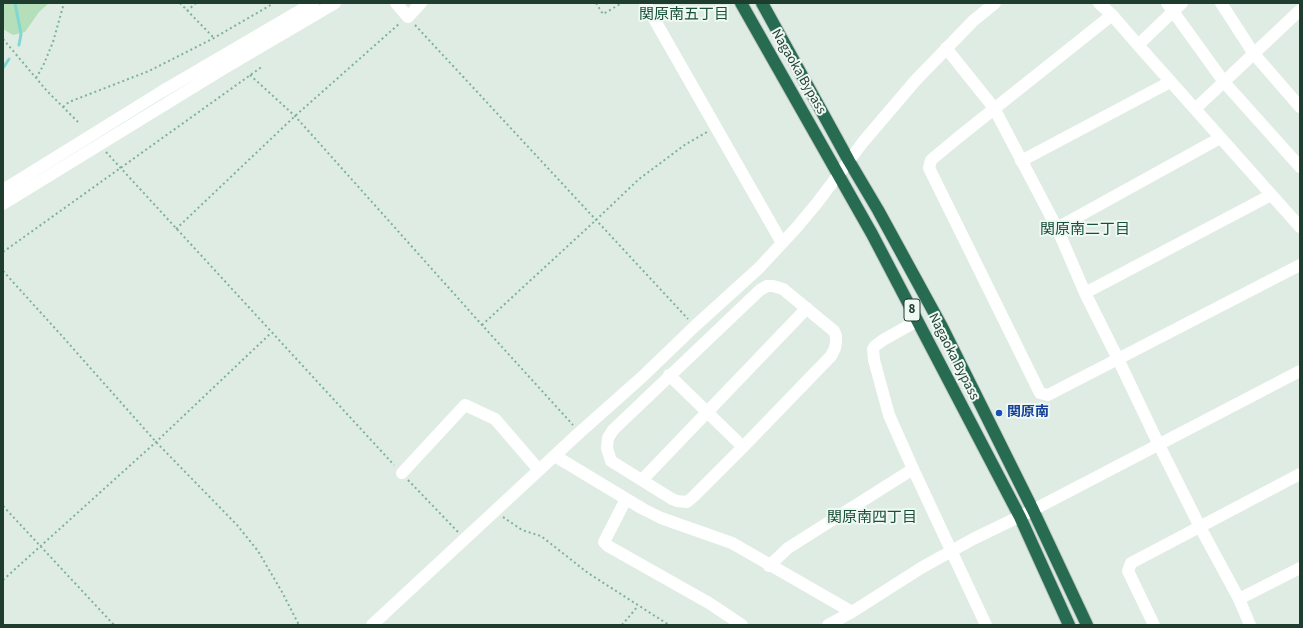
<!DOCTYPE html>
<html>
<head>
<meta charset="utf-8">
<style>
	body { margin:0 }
	#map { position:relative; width:1303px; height:628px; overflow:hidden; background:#dfece3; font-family:"Source Sans 3",sans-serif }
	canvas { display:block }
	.frame { position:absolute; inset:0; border:4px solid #1e3d2f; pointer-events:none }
</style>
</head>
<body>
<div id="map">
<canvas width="1303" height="628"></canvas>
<div class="frame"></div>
</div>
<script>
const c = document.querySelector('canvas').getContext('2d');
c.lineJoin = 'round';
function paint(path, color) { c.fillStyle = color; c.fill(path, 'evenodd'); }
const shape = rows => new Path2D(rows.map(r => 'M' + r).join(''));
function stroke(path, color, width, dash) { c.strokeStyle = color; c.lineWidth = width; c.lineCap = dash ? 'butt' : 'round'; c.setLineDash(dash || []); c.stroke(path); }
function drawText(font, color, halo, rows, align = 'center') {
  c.font = font + ' "Source Sans 3","Noto Sans JP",sans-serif'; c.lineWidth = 4; c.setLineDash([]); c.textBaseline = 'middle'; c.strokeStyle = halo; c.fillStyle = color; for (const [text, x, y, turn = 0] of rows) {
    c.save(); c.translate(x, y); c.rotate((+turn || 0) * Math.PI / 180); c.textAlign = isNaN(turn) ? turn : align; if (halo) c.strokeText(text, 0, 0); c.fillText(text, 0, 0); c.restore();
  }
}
const green = shape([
	[3,3,49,3,39,12,25,32,13,35,6,31,3,28]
]);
const stream = shape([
	[15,3,21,34,19,45],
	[3,68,9,59]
]);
const path = shape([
	[180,3,214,38],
	[596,3,603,14,622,3],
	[187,11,196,3],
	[415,25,688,319],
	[3,39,47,91,80,124],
	[250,75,295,116,482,325,573,425],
	[36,78,43,66,53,42,64,3],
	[63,107,69,102,149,71,214,38,274,3],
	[106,152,394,465],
	[176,229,295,116,400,23],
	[3,252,263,66],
	[3,271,62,336,156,442,237,525,258,551,282,592,299,625],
	[482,325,596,220,639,179,686,144,707,132],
	[408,480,458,532],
	[3,506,114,625],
	[503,517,522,530,541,536,588,573,669,625],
	[3,580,156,442,271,333],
	[622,625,638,606]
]);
const minor = shape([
	[396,3,408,17,421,3],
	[645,3,782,243],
	[1099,3,1112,15,1138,45,1300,227],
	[1167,3,1224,82,1300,167],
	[1221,3,1254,54,1300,107],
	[1112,15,960,136,931,160,929,168,1040,393,1048,395,1300,265],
	[1138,45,1182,3],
	[946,48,994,108,1057,228,1085,293,1118,359,1159,445,1200,527,1239,599,1250,625],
	[1195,109,1300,10],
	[1021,161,1170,82],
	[3,190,161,92,313,3],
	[3,204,223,69,335,3],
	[1057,228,1220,138],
	[767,286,773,286,783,289,834,331,836,336,836,342,835,348,831,356,743,447,693,497,687,502,677,501,672,499,611,461,607,448,608,438,613,430,760,290,767,286],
	[1085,293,1271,195],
	[669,375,743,447],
	[555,456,643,509,661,518,732,543,852,612],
	[913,469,889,415,874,360,873,349,875,346,883,340,917,321],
	[402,473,465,405,495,419,539,470],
	[642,480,807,308],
	[626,499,604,542,608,546,709,603,742,625],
	[769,566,788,548,913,469,986,625],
	[1239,599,1300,568],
	[372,625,579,433,642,377,695,326,759,268,797,227,817,203,863,142,915,81,973,21,995,3],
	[828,625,852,612,921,568,973,539,1033,510,1300,371],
	[1154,625,1128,571,1131,563,1300,474]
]);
const highway = shape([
	[741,3,872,234,1020,517,1069,625],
	[762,3,849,161,878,210,942,327,1033,510,1087,625]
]);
const markers = [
	[999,413,4,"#1a4fb4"]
];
const shields = [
	[912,310,16]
];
const shieldNames = [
	["8",912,310]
];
const streetNames = [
	["Nagaoka Bypass",798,72,60],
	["Nagaoka Bypass",953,357,63]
];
const transitNames = [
	["関原南",1007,413]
];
const neighbourhoodNames = [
	["関原南五丁目",684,16],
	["関原南二丁目",1085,231],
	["関原南四丁目",872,519]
];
paint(green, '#b5dfb8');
stroke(stream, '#81d7d4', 3);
stroke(highway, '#c0c9c5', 14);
stroke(path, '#7cb397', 2, [2, 3]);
stroke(minor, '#fff', 12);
stroke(highway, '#276c51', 12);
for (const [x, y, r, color] of markers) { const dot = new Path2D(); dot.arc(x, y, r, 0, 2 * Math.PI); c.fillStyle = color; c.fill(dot); stroke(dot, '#eff8f2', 1.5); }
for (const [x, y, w] of shields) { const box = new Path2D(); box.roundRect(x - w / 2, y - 11, w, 22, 3); c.fillStyle = '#eff8f2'; c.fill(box); stroke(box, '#1e3d2f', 1); }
drawText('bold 13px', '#1e3d2f', null, shieldNames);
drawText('14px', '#1e3d2f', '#eff8f2', streetNames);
drawText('bold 14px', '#164399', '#eff8f2', transitNames, 'left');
drawText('15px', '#185138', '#eff8f2', neighbourhoodNames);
</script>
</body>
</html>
